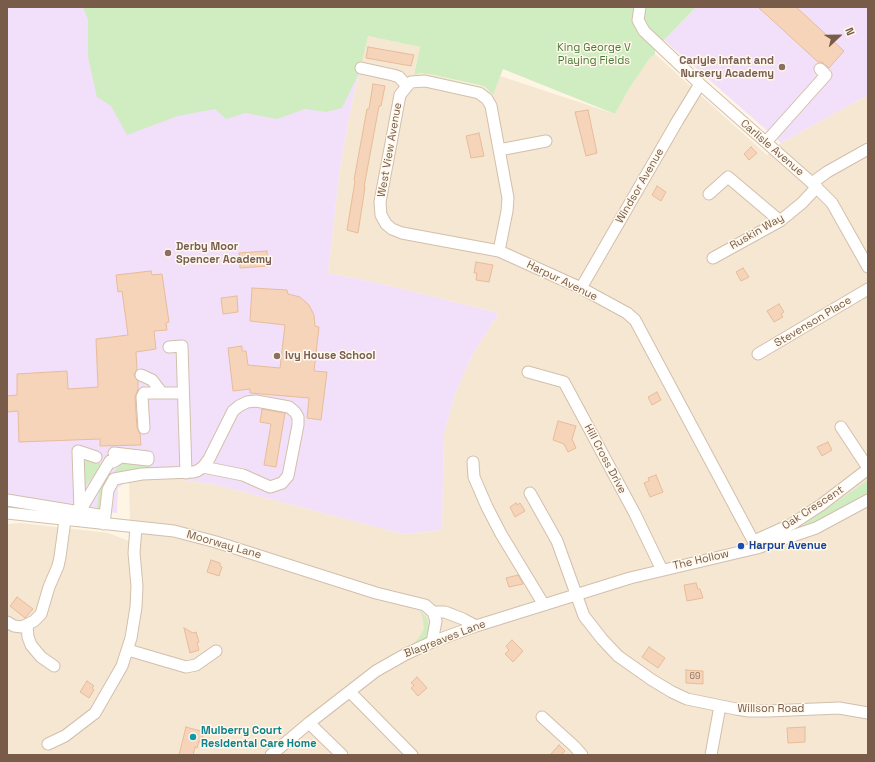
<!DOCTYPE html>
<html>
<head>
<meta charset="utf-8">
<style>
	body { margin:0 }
	#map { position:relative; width:875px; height:762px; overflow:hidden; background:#fef5e4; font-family:"Space Grotesk",sans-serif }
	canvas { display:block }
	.frame { position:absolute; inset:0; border:8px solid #785b48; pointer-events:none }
	.north { position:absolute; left:819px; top:16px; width:40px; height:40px; -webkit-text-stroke:3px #fff8eb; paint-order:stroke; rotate:68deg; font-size:11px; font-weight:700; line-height:16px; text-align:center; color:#785b48 }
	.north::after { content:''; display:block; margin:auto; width:14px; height:18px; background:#785b48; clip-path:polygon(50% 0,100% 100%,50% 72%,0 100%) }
</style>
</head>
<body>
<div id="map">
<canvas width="875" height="762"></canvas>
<div class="frame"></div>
<div class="north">N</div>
</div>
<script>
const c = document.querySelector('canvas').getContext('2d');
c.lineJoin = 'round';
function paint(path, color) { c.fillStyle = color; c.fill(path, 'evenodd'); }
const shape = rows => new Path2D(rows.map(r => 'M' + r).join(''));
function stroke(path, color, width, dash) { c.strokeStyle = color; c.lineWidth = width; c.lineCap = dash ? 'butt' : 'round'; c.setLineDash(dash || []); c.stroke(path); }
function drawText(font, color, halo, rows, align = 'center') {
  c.font = font + ' "Space Grotesk",sans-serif'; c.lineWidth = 3; c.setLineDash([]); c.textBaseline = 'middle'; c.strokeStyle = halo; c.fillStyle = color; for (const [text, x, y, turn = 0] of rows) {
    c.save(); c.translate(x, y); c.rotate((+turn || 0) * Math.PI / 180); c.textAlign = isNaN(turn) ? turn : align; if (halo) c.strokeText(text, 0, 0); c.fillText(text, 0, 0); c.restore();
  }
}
const residential = shape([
	[368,36,420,47,414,74,424,73,484,87,493,95,500,76,615,114,630,87,650,58,655,54,767,155,781,143,868,95,868,755,7,755,7,524,21,523,108,533,129,541,130,519,129,479,183,480,217,485,403,534,442,530,444,434,455,394,473,354,499,313,378,283,328,273,340,168,352,103]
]);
const education = shape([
	[7,7,243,7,368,36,352,103,340,168,328,273,378,283,499,313,473,354,455,394,444,434,442,530,403,534,217,485,183,480,129,479,118,488,117,513,100,511,97,508,7,494],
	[696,7,868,7,868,95,781,143,664,40]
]);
const green = shape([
	[83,7,696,7,664,40,655,47,655,54,650,58,630,87,615,114,503,69,493,95,485,87,479,85,429,74,420,73,414,75,420,47,368,36,360,71,342,108,326,112,305,109,277,119,245,113,226,119,215,109,178,116,127,135,111,106,97,97,88,57,88,20],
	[88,458,102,464,85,487,83,488,81,464,84,464],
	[124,460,150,463,151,472,114,477,100,511,97,508,99,491],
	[868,480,868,496,819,523,800,527],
	[420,611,427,618,430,630,427,639,410,648,420,636,424,629,423,619]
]);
const building = shape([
	[758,7,796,7,844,51,829,68,822,62,818,62,758,7],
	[368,47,414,55,411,66,366,58,368,47],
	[373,84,385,86,381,106,379,106,364,187,365,187,358,233,347,230,355,181,354,180,367,109,369,109,373,84],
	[588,110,597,153,586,156,575,112,588,110],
	[479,133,484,156,471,158,466,136,479,133],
	[751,147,757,153,749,160,744,154,751,147],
	[657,186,666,192,661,201,652,195,657,186],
	[267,251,268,266,240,268,239,253,267,251],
	[476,262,493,265,489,282,476,280,477,273,474,273,476,262],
	[743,268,749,277,741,281,736,272,743,268],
	[151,271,152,275,162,274,169,322,166,323,167,330,154,331,156,349,136,352,137,369,134,375,138,381,138,389,135,397,137,428,140,434,141,445,100,446,100,439,19,442,18,411,7,412,7,396,17,395,17,374,67,371,68,389,98,387,96,339,128,335,122,291,118,292,116,275,151,271],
	[252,288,287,290,288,294,300,297,309,305,314,315,315,326,319,327,314,371,327,372,321,420,307,418,309,398,250,393,250,389,233,391,228,348,242,346,242,351,246,351,248,365,280,368,285,325,250,321,252,288],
	[237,296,238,312,223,314,221,298,237,296],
	[779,304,784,312,781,314,783,317,774,322,767,311,779,304],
	[657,392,661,400,652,405,648,397,657,392],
	[262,409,285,413,276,467,264,465,271,424,260,422,262,409],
	[558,421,576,426,572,439,576,448,568,452,564,444,553,440,558,421],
	[828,442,832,450,822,456,817,447,828,442],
	[656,475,663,492,650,497,644,483,649,481,648,478,656,475],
	[516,503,517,505,520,503,525,511,515,517,510,507,516,503],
	[211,560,220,563,220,566,222,567,219,576,207,572,211,560],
	[518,575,523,584,509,587,506,578,518,575],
	[696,583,698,589,700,589,703,598,687,601,684,585,696,583],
	[17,597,33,609,25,618,10,606,17,597],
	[184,628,193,633,196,632,199,642,197,643,199,650,190,653,184,628],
	[512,640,523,651,513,662,505,654,509,650,506,646,512,640],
	[649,647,665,658,658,668,642,657,649,647],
	[686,670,703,671,703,684,686,683,686,670],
	[417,677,427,688,418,696,411,688,414,685,411,683,417,677],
	[87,681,94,686,92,688,94,690,89,698,80,692,87,681],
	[186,727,204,732,201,742,199,741,197,748,195,747,193,755,179,755,186,727],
	[805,727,805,742,788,743,787,728,805,727],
	[559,745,565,751,561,755,550,755,559,745]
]);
const minor = shape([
	[640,7,638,20,644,31,700,84,812,183,832,203,868,267],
	[361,68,393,75,399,77,407,86,411,82,425,81,479,93,487,99,491,106,508,198,507,211,499,251],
	[407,86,400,95,380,202,381,215,386,224,392,229,402,233,499,251,581,288,627,313,635,320,757,548],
	[766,142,826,75,820,69],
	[499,150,546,141],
	[812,183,827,172,868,149],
	[709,194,728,177,780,221],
	[713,258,780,221,802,203,817,187],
	[581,288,678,120,700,84],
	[169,347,182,346,186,473],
	[758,354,868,289],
	[528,372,564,382,635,514,662,570],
	[141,375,152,380,162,393],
	[841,427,868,468],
	[144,428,142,397,144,393,183,393],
	[473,462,474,477,487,507,501,534,544,605],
	[530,493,557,541,584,616,602,639,618,656,652,680,672,692,687,699,736,709,749,711,768,711,839,708,868,713],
	[7,500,105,516],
	[80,511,110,461,113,462,121,457,148,460,148,457,114,453],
	[80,511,78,451,96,457],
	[7,513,174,531,216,542,376,593,425,605,433,612,445,612,463,619,476,626],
	[104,524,108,490,114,479,142,474,193,472,197,471,203,467,209,459,233,411,239,406,247,402,256,401,289,407,295,412,298,417,298,425,288,476,282,483,270,487,243,475,203,467],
	[754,541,792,524,821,505,868,469],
	[7,622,14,626,22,627,34,621,41,614,49,587,58,566,60,557,65,520],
	[27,625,28,637,31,645,41,657,54,666],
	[432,642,436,621,433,612],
	[128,650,186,667,196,665,216,651],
	[350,692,412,755],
	[542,717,574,746,582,755],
	[309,723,342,755],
	[48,744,65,736,95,713,122,666,131,638,136,607,137,586,134,553,136,527],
	[271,755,309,723,376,671,406,654,432,642,476,626,630,578,757,548,816,528,868,500],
	[711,755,720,706]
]);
const markers = [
	[782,67,4,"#8d6e63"],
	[168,253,4,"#8d6e63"],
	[277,356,4,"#8d6e63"],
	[741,546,4,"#1a4fb4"],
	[193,737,4,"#0f9aa8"]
];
const numberNames = [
	["69",695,677]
];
const parkNames = [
	["King George V",594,48],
	["Playing Fields",594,61]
];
const educationNames = [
	["Carlyle Infant and",774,61,"right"],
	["Nursery Academy",774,74,"right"],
	["Derby Moor",176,247],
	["Spencer Academy",176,260],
	["Ivy House School",285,356]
];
const streetNames = [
	["Carlisle Avenue",772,148,41],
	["West View Avenue",390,150,-80],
	["Windsor Avenue",640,186,-60],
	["Ruskin Way",757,232,-30],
	["Harpur Avenue",562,281,26],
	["Stevenson Place",813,322,-31],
	["Hill Cross Drive",605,459,62],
	["Oak Crescent",813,508,-33],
	["Moorway Lane",224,545,16],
	["The Hollow",701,560,-13],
	["Blagreaves Lane",445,639,-21],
	["Willson Road",771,709]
];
const transitNames = [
	["Harpur Avenue",749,546]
];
const cultureNames = [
	["Mulberry Court",201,731],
	["Residental Care Home",201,744]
];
paint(residential, '#f6e7d2');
paint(education, '#f2e0fa');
paint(green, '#d0ecc1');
paint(building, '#f5d4ba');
stroke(building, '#e8bc99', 1);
stroke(minor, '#d2bfac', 13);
stroke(minor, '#fff', 11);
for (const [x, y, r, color] of markers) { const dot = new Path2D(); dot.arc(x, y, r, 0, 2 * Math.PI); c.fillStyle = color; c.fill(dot); stroke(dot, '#fff8eb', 1.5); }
drawText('9px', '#977964', null, numberNames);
drawText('11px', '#4b793c', '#fff8eb', parkNames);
drawText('bold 11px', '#785e54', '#fff8eb', educationNames, 'left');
drawText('11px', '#785b48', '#fff8eb', streetNames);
drawText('bold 11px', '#164399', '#fff8eb', transitNames, 'left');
drawText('bold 11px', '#0d838f', '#fff8eb', cultureNames, 'left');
</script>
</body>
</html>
